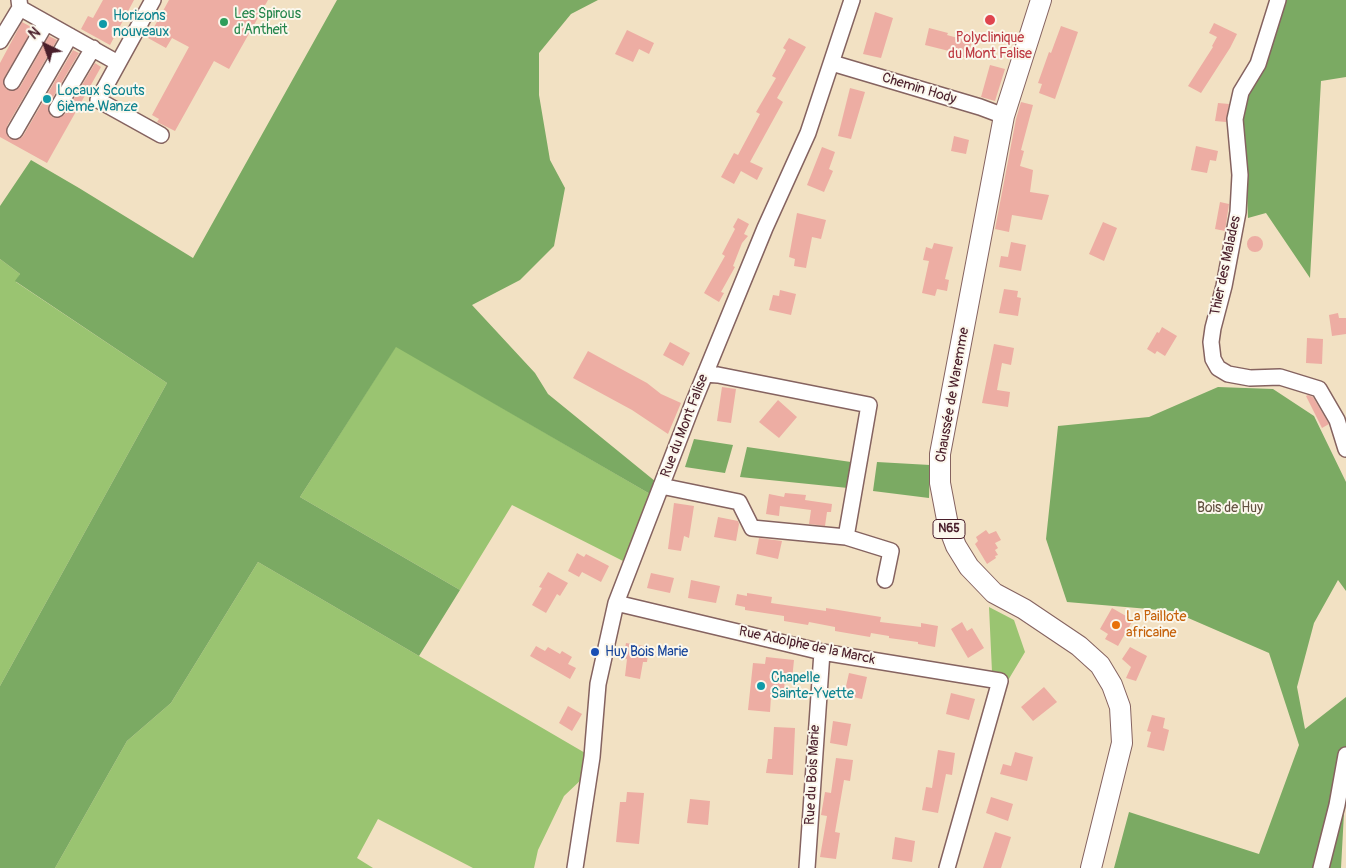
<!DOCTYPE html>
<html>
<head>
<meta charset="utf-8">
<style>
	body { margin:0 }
	#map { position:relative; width:1346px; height:868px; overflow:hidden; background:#f2e1c3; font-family:Pangolin,sans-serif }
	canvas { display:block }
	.north { position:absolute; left:20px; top:20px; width:50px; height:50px; -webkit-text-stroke:4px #fbf7ec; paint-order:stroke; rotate:318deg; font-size:14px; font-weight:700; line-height:20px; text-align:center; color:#4a1f2b }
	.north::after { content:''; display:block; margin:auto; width:18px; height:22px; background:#4a1f2b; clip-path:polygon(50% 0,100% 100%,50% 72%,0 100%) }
</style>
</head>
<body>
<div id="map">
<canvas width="1346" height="868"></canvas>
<div class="north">N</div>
</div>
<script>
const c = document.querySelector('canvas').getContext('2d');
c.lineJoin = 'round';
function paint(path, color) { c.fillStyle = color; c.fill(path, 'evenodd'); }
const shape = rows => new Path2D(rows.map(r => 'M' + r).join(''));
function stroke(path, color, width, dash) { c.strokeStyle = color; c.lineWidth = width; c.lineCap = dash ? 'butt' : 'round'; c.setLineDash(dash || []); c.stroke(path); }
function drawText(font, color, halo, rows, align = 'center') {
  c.font = font + ' Pangolin,sans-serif'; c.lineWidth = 4; c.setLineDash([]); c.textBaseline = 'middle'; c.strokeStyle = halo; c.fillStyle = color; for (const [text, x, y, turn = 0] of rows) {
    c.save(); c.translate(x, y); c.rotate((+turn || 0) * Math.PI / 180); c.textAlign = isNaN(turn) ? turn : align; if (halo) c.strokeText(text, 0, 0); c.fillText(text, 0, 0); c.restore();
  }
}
const green = shape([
	[0,259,20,274,16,282,167,383,0,686],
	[396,346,657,498,631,565,512,505,460,590,300,497],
	[258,562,592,757,583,778,564,796,538,850,534,868,473,868,378,819,357,858,373,868,55,868,127,741,171,703],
	[989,607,1014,620,1025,652,1007,682,992,672]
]);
const forest = shape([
	[337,0,598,0,571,14,539,53,539,95,550,160,565,188,554,246,520,280,472,305,535,373,548,394,661,486,657,498,396,347,300,497,460,590,419,656,258,562,171,703,127,741,55,868,0,868,0,686,167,383,15,281,20,274,0,259,0,206,31,160,79,188,193,258],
	[1280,0,1346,0,1346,77,1321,81,1310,278,1266,213,1248,218,1243,103],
	[1218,387,1273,389,1314,416,1346,482,1346,591,1338,580,1314,623,1297,687,1305,729,1346,697,1346,776,1341,868,1114,868,1129,812,1259,854,1299,745,1269,653,1172,611,1067,602,1046,539,1058,426,1149,417],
	[694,439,733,445,725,473,685,467],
	[747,447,851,462,848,488,740,477],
	[877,462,930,465,929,498,873,491]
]);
const building = shape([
	[103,0,134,0,110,45,81,29,88,16,93,18],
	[169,0,268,0,229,69,214,61,175,131,157,122,159,119,152,115,189,47,172,38,166,48,148,38],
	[875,12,893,18,881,58,863,54],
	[22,22,33,28,4,78,4,86,8,90,12,91,20,87,49,36,57,40,7,126,7,135,11,139,19,139,23,136,73,50,79,53,49,104,48,109,52,117,57,118,65,114,95,63,101,67,47,163,0,137,0,63],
	[1214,23,1237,34,1230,48,1201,93,1188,86,1213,47,1212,46,1217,37,1209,33],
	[1061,26,1078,32,1055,99,1039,93,1042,84,1038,83,1049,52,1051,53],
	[929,28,948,33,947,35,972,42,967,58,948,53,949,51,925,45],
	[627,30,654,43,649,54,639,49,633,62,615,54],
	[789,38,806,47,777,98,783,102,750,162,763,168,757,180,741,171,734,184,721,177,734,153,738,155,760,114,756,112,776,78,772,76,786,50,783,48],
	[990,65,1005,69,995,101,981,97],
	[850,88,865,92,851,139,838,136],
	[1021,102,1033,105,1021,150,1024,151,1020,166,1033,170,1030,192,1049,195,1042,220,1012,215,1009,232,995,229,1016,119],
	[1218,103,1229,104,1226,122,1215,121],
	[954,136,969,140,966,154,951,151],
	[1196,146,1218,151,1216,161,1210,160,1207,173,1191,170],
	[822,147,835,152,829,169,833,171,824,192,807,185],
	[1220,202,1229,204,1225,231,1215,229],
	[797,213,826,220,821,239,812,237,806,268,794,266,795,259,789,257],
	[738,218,749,224,744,234,748,236,742,243,733,266,735,267,721,292,724,293,719,302,704,293,725,256,722,254,735,229,733,227],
	[1103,222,1117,228,1104,261,1089,254],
	'1247 244a8 8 0 1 1 16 0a8 8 0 1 1-16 0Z',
	[1011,242,1026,245,1021,271,999,267,1001,256,1008,257],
	[934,243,953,247,945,279,949,280,947,291,937,289,935,296,922,293,929,261,923,260,926,247,932,249],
	[1004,289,1018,291,1017,297,1021,298,1018,316,999,313],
	[780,290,796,294,791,315,769,310,773,295,779,296],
	[1338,313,1339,318,1346,318,1346,334,1332,336,1329,315],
	[1162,327,1177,336,1165,356,1157,351,1155,354,1147,349,1157,332,1159,333],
	[1307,338,1323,339,1322,364,1306,363],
	[670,342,690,353,683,366,663,355],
	[994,344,1014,348,1011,365,1002,363,997,390,1010,392,1008,407,982,403],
	[588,351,647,383,661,394,681,403,668,434,632,410,573,378],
	[722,387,736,389,731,423,717,421],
	[1308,395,1313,397,1329,424,1322,428,1306,396],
	[778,400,797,417,779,438,759,422],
	[785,493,806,495,805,500,832,504,831,512,827,512,825,526,809,524,811,510,780,506,779,516,766,514,769,494,784,497],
	[674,503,694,506,689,538,684,536,681,551,668,549],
	[718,517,738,521,739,524,736,541,714,537],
	[986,530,989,534,996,531,1001,540,995,543,998,548,995,550,998,555,995,556,996,558,987,564,975,544,978,541,976,537],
	[759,538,782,541,778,559,756,554],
	[577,553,584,557,586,554,609,566,601,582,582,572,579,577,568,571],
	[548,572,568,583,560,596,557,594,546,613,532,605,542,588,539,587],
	[651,573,674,578,670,593,647,588],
	[691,580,720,586,716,603,688,598],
	[747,593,772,597,771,603,826,611,826,608,881,617,880,622,921,627,921,623,938,626,935,647,918,644,918,642,889,638,889,636,871,633,870,637,835,631,835,627,809,622,808,625,784,621,784,616,745,610,745,607,735,605,737,594,747,596],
	[1112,608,1133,620,1118,646,1105,639,1108,634,1100,629],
	[962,622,967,631,972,628,984,648,968,658,951,629],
	[626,643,649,647,647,662,643,662,640,679,625,676,627,659,623,658],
	[536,646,545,651,548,647,560,654,562,651,572,657,568,664,576,668,570,679,530,656],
	[1130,647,1147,656,1136,681,1126,678,1131,667,1122,659],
	[766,657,794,660,792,680,785,680,783,697,771,696,770,712,748,710,753,663,765,664],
	[849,673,867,677,862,699,844,695],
	[1044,687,1057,702,1033,721,1021,707],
	[951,693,975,699,969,720,946,714],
	[568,706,582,714,572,731,559,723],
	[1152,715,1165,718,1163,728,1169,730,1164,751,1147,747,1151,732,1147,731],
	[833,721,851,724,847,746,830,743],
	[774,727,795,728,793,775,766,773,768,759,772,759],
	[938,750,955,753,952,775,946,774,938,813,922,810,926,787,932,788],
	[1015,752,1033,757,1027,781,1000,774,1003,764,1011,766],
	[836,758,853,760,850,781,844,780,835,832,840,833,836,859,820,857,827,816,821,815,825,792,831,793],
	[627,792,644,793,639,844,616,842,620,802,626,802],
	[991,797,1013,804,1008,821,986,813],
	[690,799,710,801,708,825,687,823],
	[995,832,1011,837,1001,868,983,868],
	[895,837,915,841,912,862,892,859]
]);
const minor = shape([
	[19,0,20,8,118,63],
	[153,0,98,100,161,135],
	[1278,0,1258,64,1241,92,1235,119,1240,175,1238,212,1224,286,1213,328,1211,342,1213,359,1218,368,1228,374,1250,378,1280,377,1319,389,1337,420,1346,449],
	[0,41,20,8],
	[832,63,980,107,1004,116],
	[12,82,46,23],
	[57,109,93,48],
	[15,131,70,36],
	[661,486,739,502,752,528,846,537,869,405,718,375,705,374],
	[846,537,891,551,885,580],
	[616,603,822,652,1000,681,947,868],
	[575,868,592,757,598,684,616,603,692,406,765,228,808,133,852,0],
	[807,868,822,652],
	[1321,868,1337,805,1346,755]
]);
const major = shape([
	[1041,0,1004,116,940,454,940,483,948,525,956,546,969,567,994,593,1024,609,1079,646,1100,665,1112,685,1120,707,1122,743,1091,868]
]);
const markers = [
	[990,20,6,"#e0444e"],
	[224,22,5,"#2e9e5b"],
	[103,24,5,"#0f9aa8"],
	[47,99,5,"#0f9aa8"],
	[1116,625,5,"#e8710a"],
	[595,652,5,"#1a4fb4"],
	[761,686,5,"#0f9aa8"]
];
const shields = [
	[949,529,32]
];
const shieldNames = [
	["N65",949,529]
];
const leisureNames = [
	["Les Spirous",234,14],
	["d'Antheit",234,30]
];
const cultureNames = [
	["Horizons",113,16],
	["nouveaux",113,32],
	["Locaux Scouts",57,91],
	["6ième Wanze",57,107],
	["Chapelle",771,678],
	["Sainte-Yvette",771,694]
];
const healthNames = [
	["Polyclinique",990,38],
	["du Mont Falise",990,54]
];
const streetNames = [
	["Chemin Hody",919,89,17],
	["Thier des Malades",1226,266,-78],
	["Chaussée de Waremme",953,395,-80],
	["Rue du Mont Falise",685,426,-69],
	["Rue Adolphe de la Marck",807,646,12],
	["Rue du Bois Marie",813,775,-87]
];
const parkNames = [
	["Bois de Huy",1230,508]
];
const foodNames = [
	["La Paillote",1126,617],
	["africaine",1126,633]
];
const transitNames = [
	["Huy Bois Marie",605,652]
];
paint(green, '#9ac471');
paint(forest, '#7baa63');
paint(building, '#edada3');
stroke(minor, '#856360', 18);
stroke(major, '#856360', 22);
stroke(minor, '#fff', 15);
stroke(major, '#fff', 20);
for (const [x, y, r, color] of markers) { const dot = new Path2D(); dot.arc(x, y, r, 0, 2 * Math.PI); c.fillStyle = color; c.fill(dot); stroke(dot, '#fbf7ec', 2); }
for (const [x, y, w] of shields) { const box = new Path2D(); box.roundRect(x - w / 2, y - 9.5, w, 19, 4); c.fillStyle = '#fbf7ec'; c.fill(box); stroke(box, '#4a1f2b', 1); }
drawText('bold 12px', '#4a1f2b', null, shieldNames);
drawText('14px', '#27864d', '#fbf7ec', leisureNames, 'left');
drawText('14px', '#0d838f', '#fbf7ec', cultureNames, 'left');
drawText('14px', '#be3a42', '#fbf7ec', healthNames);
drawText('14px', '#4a1f2b', '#fbf7ec', streetNames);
drawText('14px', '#625140', '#fbf7ec', parkNames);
drawText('14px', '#c56008', '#fbf7ec', foodNames, 'left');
drawText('14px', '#164399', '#fbf7ec', transitNames, 'left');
</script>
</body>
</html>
